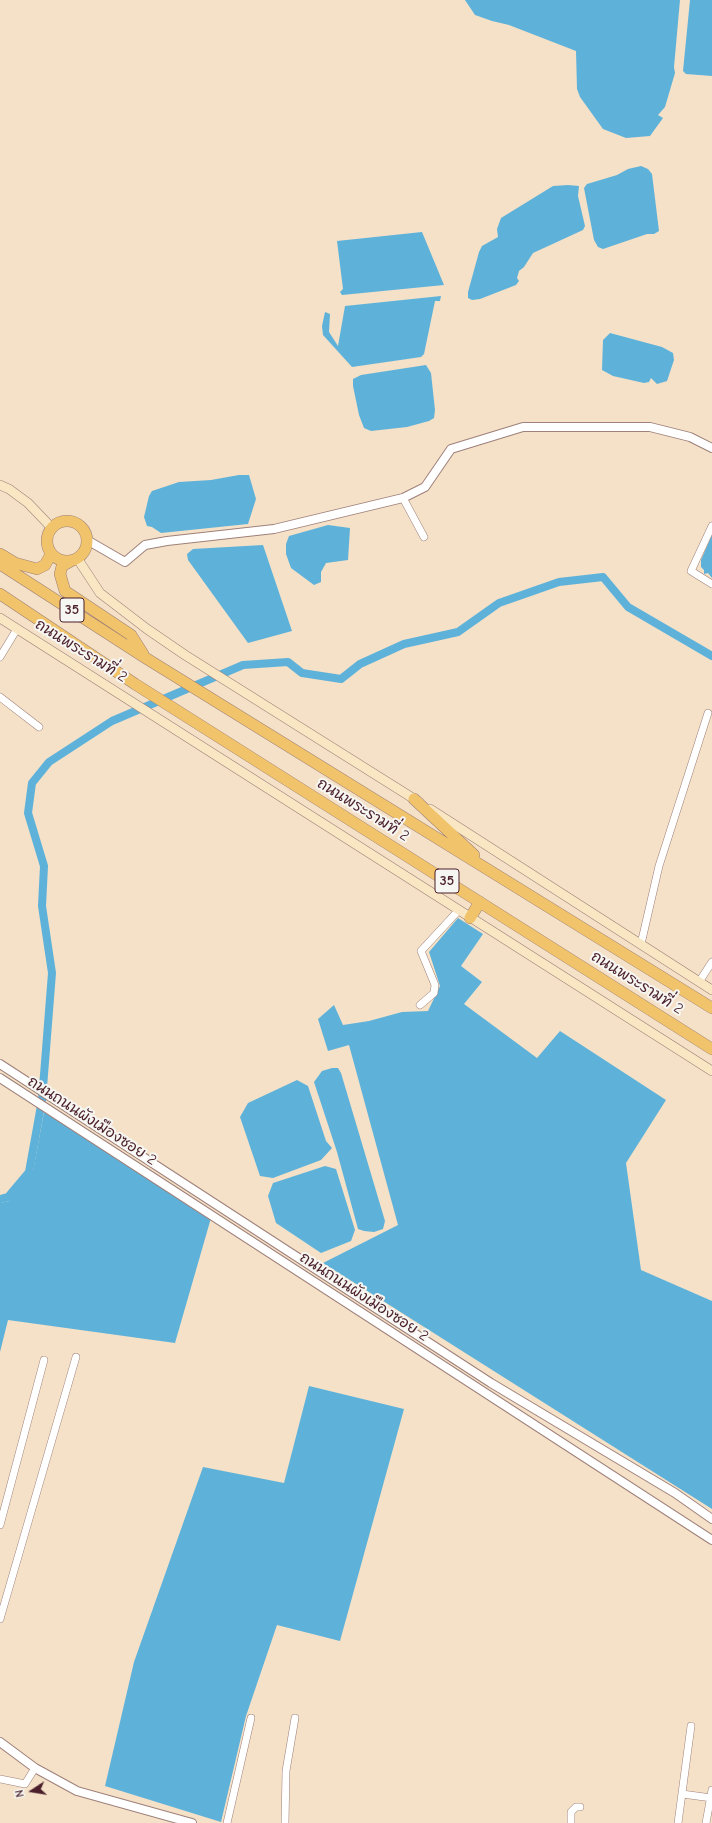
<!DOCTYPE html>
<html>
<head>
<meta charset="utf-8">
<style>
	body { margin:0 }
	#map { position:relative; width:712px; height:1823px; overflow:hidden; background:#f4e1c8; font-family:"Comic Neue",sans-serif }
	canvas { display:block }
	.north { position:absolute; left:12px; top:1771px; width:40px; height:40px; -webkit-text-stroke:3px #f6f6f2; paint-order:stroke; rotate:258deg; font-size:11px; font-weight:700; line-height:16px; text-align:center; color:#4a1f2b }
	.north::after { content:''; display:block; margin:auto; width:14px; height:18px; background:#4a1f2b; clip-path:polygon(50% 0,100% 100%,50% 72%,0 100%) }
</style>
</head>
<body>
<div id="map">
<canvas width="712" height="1823"></canvas>
<div class="north">N</div>
</div>
<script>
const c = document.querySelector('canvas').getContext('2d');
c.lineJoin = 'round';
function paint(path, color) { c.fillStyle = color; c.fill(path, 'evenodd'); }
const shape = rows => new Path2D(rows.map(r => 'M' + r).join(''));
function stroke(path, color, width, dash) { c.strokeStyle = color; c.lineWidth = width; c.lineCap = dash ? 'butt' : 'round'; c.setLineDash(dash || []); c.stroke(path); }
function drawText(font, color, halo, rows, align = 'center') {
  c.font = font + ' "Comic Neue","Playpen Sans Thai",sans-serif'; c.lineWidth = 4; c.setLineDash([]); c.textBaseline = 'middle'; c.strokeStyle = halo; c.fillStyle = color; for (const [text, x, y, turn = 0] of rows) {
    c.save(); c.translate(x, y); c.rotate((+turn || 0) * Math.PI / 180); c.textAlign = isNaN(turn) ? turn : align; if (halo) c.strokeText(text, 0, 0); c.fillText(text, 0, 0); c.restore();
  }
}
const water = shape([
	[465,0,680,0,674,67,675,73,665,107,658,115,663,118,650,136,626,138,603,129,580,97,577,89,576,51,509,25,492,21,475,15],
	[690,0,712,0,712,76,686,74,683,71],
	[641,166,648,169,652,174,659,231,654,234,647,234,603,249,598,247,594,240,584,188,587,184,617,175,628,169],
	[568,185,579,186,578,196,585,226,583,230,533,253,524,267,519,271,517,278,519,281,516,285,480,299,472,300,468,298,468,292,479,252,482,246,498,237,497,229,501,218,553,186],
	[422,232,444,285,342,295,340,292,343,289,337,241],
	[441,296,440,301,435,301,424,354,421,357,352,367,323,335,322,326,325,312,330,314,329,332,338,346,345,306],
	[610,333,662,347,673,353,674,360,667,381,657,384,651,378,649,382,644,383,613,376,602,370,603,340],
	[426,365,431,373,435,410,434,418,429,421,407,427,371,431,364,428,359,415,353,386,353,379,361,375],
	[239,475,249,475,256,499,248,524,161,533,152,527,147,526,144,517,149,496,152,491,179,482,211,480],
	[328,525,350,528,348,560,326,563,321,572,321,582,314,585,291,568,286,554,286,544,289,536],
	[712,535,712,578,708,573,704,574,704,570,701,567,701,560],
	[263,545,292,631,248,643,188,560,187,554,193,549],
	[458,918,483,934,461,966,482,982,464,1004,537,1058,560,1031,666,1100,626,1163,641,1270,712,1301,712,1509,323,1263,398,1225,349,1045,328,1051,318,1019,334,1005,343,1025,369,1021,402,1012,428,1011,440,986,429,952],
	[332,1068,338,1068,341,1073,385,1221,383,1229,374,1232,364,1231,358,1229,337,1152,314,1082,322,1071],
	[297,1080,308,1086,326,1141,332,1148,321,1160,273,1178,260,1176,240,1117,248,1103],
	[44,1112,211,1218,175,1343,8,1320,0,1352,0,1203,9,1201,33,1171],
	[325,1166,336,1169,355,1230,351,1241,321,1253,276,1223,268,1196,273,1183],
	[309,1386,404,1409,340,1641,277,1625,246,1716,221,1822,105,1786,134,1662,203,1467,284,1483]
]);
const canal = shape([
	[0,1199,8,1197,29,1172,42,1100,52,973,42,906,44,866,28,813,32,783,49,762,112,721,243,665,288,662,302,673,341,679,360,664,404,644,458,632,499,603,559,582,603,577,628,607,712,656]
]);
const minor = shape([
	[403,498,424,537],
	[712,526,691,571,712,584],
	[0,657,17,629],
	[0,697,39,727],
	[641,944,659,866,708,713],
	[699,982,712,962],
	[420,1005,434,993,435,985,421,951,458,911],
	[0,1525,44,1360],
	[0,1619,76,1357],
	[0,1779,25,1784,35,1768],
	[682,1794,712,1798],
	[227,1823,251,1718],
	[285,1823,286,1771,295,1718],
	[571,1823,571,1812,576,1807,580,1807],
	[678,1823,691,1726],
	[706,1823,712,1790]
]);
const tertiary = shape([
	[87,540,125,562,145,545,167,541,274,529,403,498,425,487,451,449,523,427,650,427,690,437,712,448],
	[0,1064,491,1383,675,1493,712,1519],
	[0,1078,712,1540],
	[0,1742,35,1768,77,1791,192,1823]
]);
const secondary = shape([
	[0,485,9,489,28,503,51,527],
	[77,558,100,593,147,629,185,655,419,802],
	[0,618,712,1071],
	[430,809,712,990]
]);
const trunk = shape([
	'47 541a20 20 0 1 1 40 0a20 20 0 1 1-40 0Z',
	[0,554,15,563,37,569,45,565,51,554],
	[71,561,62,566,60,574,65,591,131,635,143,654],
	[0,564,144,657,712,1008],
	[0,594,135,684,712,1049],
	[414,799,474,855],
	[470,918,480,902]
]);
const shields = [
	[72,610,24],
	[447,881,24]
];
const shieldNames = [
	["35",72,610],
	["35",447,881]
];
const streetNames = [
	["ถนนพระรามที่ 2",81,651,32],
	["ถนนพระรามที่ 2",363,810,32],
	["ถนนพระรามที่ 2",637,983,32],
	["ถนนถนนผังเมืองซอย 2",92,1121,33],
	["ถนนถนนผังเมืองซอย 2",364,1297,33]
];
paint(water, '#5eb2da');
stroke(canal, '#5eb2da', 8);
stroke(minor, '#9f807a', 8);
stroke(tertiary, '#9f807a', 10);
stroke(secondary, '#9f807a', 10);
stroke(trunk, '#9f807a', 12);
stroke(minor, '#fff', 7);
stroke(tertiary, '#fff', 8);
stroke(secondary, '#f9e7c3', 9);
stroke(trunk, '#f1c36a', 11);
for (const [x, y, w] of shields) { const box = new Path2D(); box.roundRect(x - w / 2, y - 12, w, 24, 3); c.fillStyle = '#f6f6f2'; c.fill(box); stroke(box, '#4a1f2b', 1); }
drawText('bold 14px', '#4a1f2b', null, shieldNames);
drawText('15px', '#4a1f2b', '#f6f6f2', streetNames);
</script>
</body>
</html>
